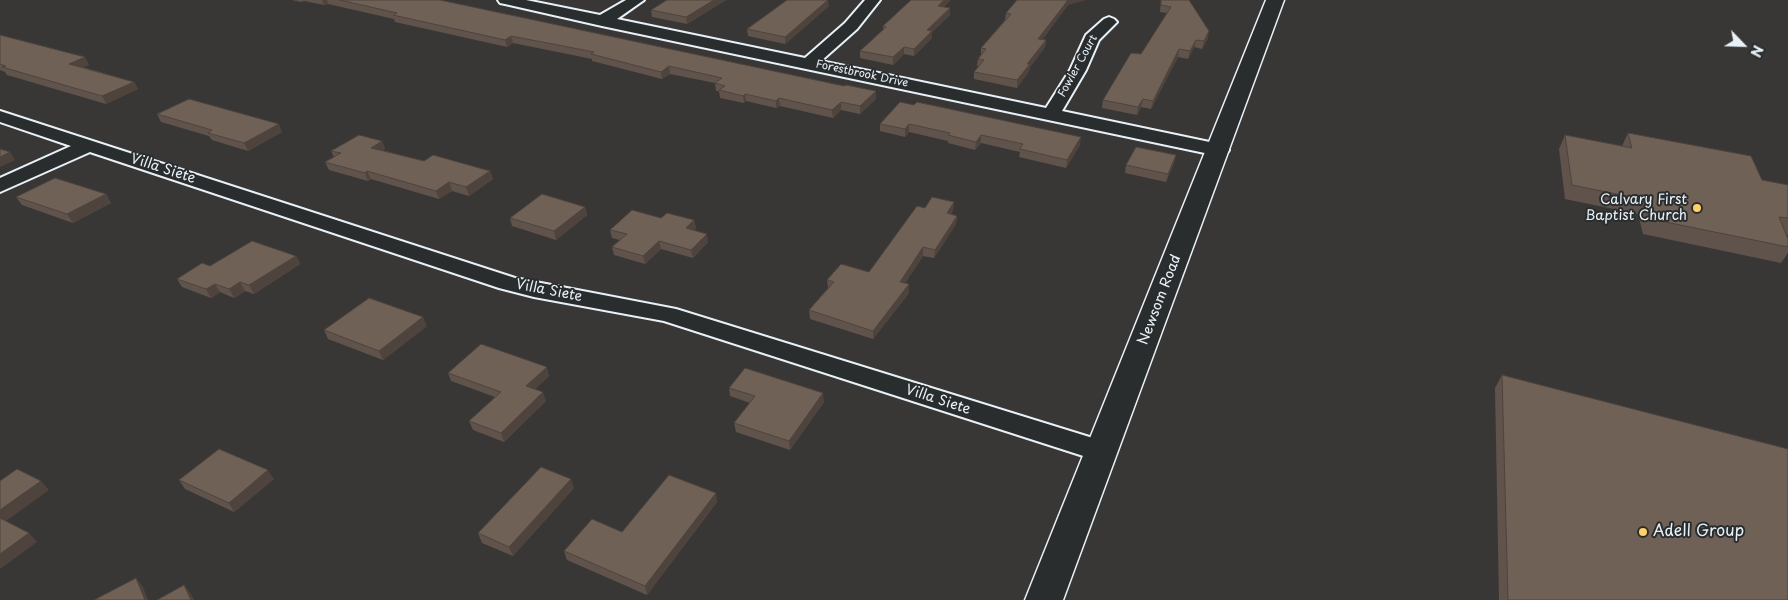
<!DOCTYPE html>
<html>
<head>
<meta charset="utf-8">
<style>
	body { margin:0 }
	#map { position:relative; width:1788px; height:600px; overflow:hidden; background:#383736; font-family:"Playpen Sans",sans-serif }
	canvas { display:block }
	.north { position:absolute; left:1718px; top:20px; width:50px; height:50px; -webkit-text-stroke:4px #2a2d2e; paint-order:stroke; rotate:114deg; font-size:14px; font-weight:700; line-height:20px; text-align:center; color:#e8f1f8 }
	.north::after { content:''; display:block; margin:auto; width:18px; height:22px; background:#e8f1f8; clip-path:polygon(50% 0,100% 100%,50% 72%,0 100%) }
</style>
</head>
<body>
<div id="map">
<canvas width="1788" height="600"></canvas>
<div class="north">N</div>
</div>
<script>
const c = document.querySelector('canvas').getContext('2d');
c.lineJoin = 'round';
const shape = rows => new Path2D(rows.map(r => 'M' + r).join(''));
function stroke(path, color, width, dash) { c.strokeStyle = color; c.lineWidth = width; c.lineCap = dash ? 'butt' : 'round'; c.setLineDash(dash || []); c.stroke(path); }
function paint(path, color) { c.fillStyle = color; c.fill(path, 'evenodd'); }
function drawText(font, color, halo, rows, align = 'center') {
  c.font = font + ' "Playpen Sans",sans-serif'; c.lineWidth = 4; c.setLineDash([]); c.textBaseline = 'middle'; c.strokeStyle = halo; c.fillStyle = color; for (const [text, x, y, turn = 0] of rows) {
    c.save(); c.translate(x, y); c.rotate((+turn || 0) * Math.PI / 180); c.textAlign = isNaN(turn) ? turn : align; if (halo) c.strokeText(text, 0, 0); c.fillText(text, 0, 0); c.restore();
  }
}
const street = shape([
	[498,0,526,0,600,15,626,0,644,0,617,19,805,58,845,23,865,0,880,0,857,29,821,61,1046,108,1070,70,1086,35,1104,19,1109,17,1114,19,1117,22,1099,40,1086,70,1062,111,1219,144,1226,146,1229,150,1226,154,1219,156,602,26,505,4,500,3,498,0],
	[0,111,515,278,676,309,1112,444,1116,451,1112,458,1102,462,664,321,534,297,499,288,90,152,0,192,0,178,71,146,0,122,0,111]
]);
const secondary = shape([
	[1266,0,1284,0,1063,600,1025,600,1266,0]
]);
const wall = shape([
	[292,0,440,0,844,86,876,91,876,99,860,114,841,110,833,118,780,106,776,108,746,101,744,103,720,98,719,91,716,91,715,83,670,74,662,79,592,61,592,59,513,43,507,47,395,22,394,19,328,4,324,5,304,1,301,2],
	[667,0,726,0,687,24,652,17,651,10],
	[1161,0,1189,0,1208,38,1202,49,1194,47,1188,59,1178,57,1151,109,1141,107,1137,115,1102,108,1103,100,1141,54,1167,13,1160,12],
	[1068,5,1042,39,1046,40,1045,47,1030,67,1029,71,1017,88,974,79,974,72,979,66,977,66,978,59,981,55,981,48,1005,20,1006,13],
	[829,6,785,44,748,36,747,29],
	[944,7,950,8,950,15,932,32,932,38,914,56,904,54,893,65,860,58,860,51,883,30,883,26],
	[0,35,89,65,83,67,134,82,138,89,106,104,7,75,5,72,0,70],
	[900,102,1080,145,1066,168,1019,157,1020,152,981,143,975,150,948,143,948,141,909,132,905,137,880,131,880,124],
	[157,114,282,132,248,151,212,140,209,136,161,122],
	[1628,133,1762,180,1788,185,1788,235,1787,235,1788,239,1788,253,1781,263,1643,234,1638,214,1565,199,1559,149,1565,135,1622,146],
	[382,141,385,149,382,150,424,161,490,171,493,179,469,196,452,191,439,199,371,179,368,181,329,170,325,162,334,157,331,151],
	[1176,155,1174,163,1166,182,1125,173,1126,165],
	[106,194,111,203,73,223,22,205,16,197],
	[954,202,953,210,951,214,957,216,956,224,934,258,923,256,905,283,909,284,909,293,873,339,810,319,809,310,828,288,827,280,869,272,925,208],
	[585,207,587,215,556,240,512,226,510,218],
	[661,218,694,220,696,228,694,230,708,242,693,258,661,249,645,264,614,255,612,247,620,240,612,238,610,230],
	[296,256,300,264,254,294,245,291,234,298,220,292,211,298,182,287,177,279,210,266],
	[427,326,383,360,328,339,324,330],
	[448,373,549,376,535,389,546,401,504,442,473,430,469,421,495,397,451,381],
	[1502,375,1788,600,1499,600,1495,388],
	[729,388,824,402,790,450,736,432,734,423,750,403,730,396],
	[274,479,234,512,185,489,179,480],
	[574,488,513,556,482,543,478,533],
	[717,502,647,595,567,560,564,551,622,532]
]);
const shadedWall = shape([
	[322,0,327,0,328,4,324,5],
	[714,0,726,0,687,24,686,17],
	[828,0,829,6,785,44,785,37],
	[944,0,951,0,938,13,938,6],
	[1068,0,1086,0,1068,5,1038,46,1038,39],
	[950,8,950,15,932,32,932,38,914,56,914,49,927,30],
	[1209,31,1208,38,1202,49,1204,41],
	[511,36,513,43,507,47,505,40],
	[1046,40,1045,47,1030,67,1029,71,1017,88,1017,80,1027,64],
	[1196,40,1194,47,1188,59,1190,51],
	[904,47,904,54,893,65,893,57],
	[1179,49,1178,57,1151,109,1153,101],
	[85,57,89,65,74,71,69,64],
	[669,66,670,74,662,79,661,72],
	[134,82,138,89,106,104,102,96],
	[876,91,876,99,860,114,860,106],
	[745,94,746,101,744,103,743,96],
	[779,98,780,106,776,108,776,101],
	[1143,99,1141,107,1137,115,1138,107],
	[841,102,841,110,833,118,832,110],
	[279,124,282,132,248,151,244,143],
	[909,124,909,132,905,137,905,129],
	[981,135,981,143,975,150,976,142],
	[1081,137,1080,145,1066,168,1067,160],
	[382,141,385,149,374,155,371,148],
	[10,152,15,160,0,167,0,157],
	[1176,155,1174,163,1166,182,1168,174],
	[367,171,371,179,368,181,365,173],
	[490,171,493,179,469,196,466,187],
	[449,182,452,191,439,199,436,191],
	[106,194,111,203,73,223,67,214],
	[954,202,953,210,946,222,947,213],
	[585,207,587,215,556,240,554,231],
	[957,216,956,224,934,258,935,250],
	[694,220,696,228,688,236,686,228],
	[707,234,708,242,693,258,691,250],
	[659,241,661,249,645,264,643,256],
	[923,247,923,256,900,290,900,282],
	[296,256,300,264,254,294,249,285],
	[240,282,245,291,234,298,229,289],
	[215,284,220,292,211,298,206,289],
	[909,284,909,293,873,339,873,331],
	[423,317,427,326,383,360,379,351],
	[547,367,549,376,529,395,526,386],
	[543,392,546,401,504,442,501,433],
	[823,393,824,402,790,450,789,441],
	[268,470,274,479,234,512,229,503],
	[571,479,574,488,513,556,509,547],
	[41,481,49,490,2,524,0,522,0,510],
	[716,493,717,502,647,595,645,586],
	[29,533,37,542,0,569,0,554],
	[136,578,143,587,148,600,145,600],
	[184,585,191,594,194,600,191,600]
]);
const building = shape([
	[340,0,440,0,844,86,846,85,876,91,860,106,841,102,832,110,779,98,776,101,745,94,743,96,719,90,725,86,715,83,722,78,669,66,661,72,591,54,594,52,511,36,505,40,393,15,397,13,340,0],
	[667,0,714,0,686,17,651,10,667,0],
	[787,0,828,0,785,37,747,29,787,0],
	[911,0,944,0,938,6,950,8,927,30,932,31,914,49,904,47,893,57,860,51,886,27,883,26,911,0],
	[1017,0,1068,0,1038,39,1046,40,1027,64,1030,64,1017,80,974,72,984,60,978,59,986,49,981,48,1011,14,1006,13,1017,0],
	[1161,0,1189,0,1209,31,1204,41,1196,40,1190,51,1179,49,1153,101,1143,99,1138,107,1103,100,1131,53,1141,54,1171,7,1161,5,1161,0],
	[0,35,85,57,69,64,134,82,102,96,2,67,6,66,0,64,0,35],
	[189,99,279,124,244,143,208,133,212,130,157,114,189,99],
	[900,102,914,105,917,102,1081,137,1067,160,1020,149,1023,144,981,135,976,142,948,135,950,133,909,124,905,129,880,124,900,102],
	[1628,133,1751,156,1762,180,1788,185,1788,218,1779,217,1788,239,1788,247,1651,219,1646,200,1572,185,1565,135,1632,148,1628,133],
	[359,135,382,141,371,148,424,161,433,155,490,171,466,187,449,182,436,191,367,171,365,173,325,162,341,153,331,151,359,135],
	[1136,147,1176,155,1168,174,1126,165,1136,147],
	[0,149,10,152,0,157,0,149],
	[55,178,106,194,67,214,16,197,55,178],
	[542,194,585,207,554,231,510,218,542,194],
	[932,197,954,202,947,213,957,216,935,250,923,247,900,282,909,284,873,331,809,310,834,282,827,280,841,264,869,272,917,206,925,208,932,197],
	[632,210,661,218,667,213,694,220,686,228,707,234,691,250,659,241,643,256,612,247,627,234,610,230,632,210],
	[252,241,296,256,249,285,240,282,229,289,215,284,206,289,177,279,202,263,210,266,252,241],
	[369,298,423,317,379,351,324,330,369,298],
	[481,344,547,367,526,386,543,392,501,433,469,421,501,392,448,373,481,344],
	[745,368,823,393,789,441,734,423,755,396,729,388,745,368],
	[1502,375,1788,449,1788,600,1508,600,1502,375],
	[219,449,268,470,229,503,179,480,219,449],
	[541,467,571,479,509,547,478,533,541,467],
	[17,469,41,481,0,510,0,481,17,469],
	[669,475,716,493,645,586,564,551,592,519,622,532,669,475],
	[0,518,29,533,0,554,0,518],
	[136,578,145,600,94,600,136,578],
	[184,585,191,600,157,600,184,585]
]);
const markers = [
	[1697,208,5,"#ffd166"],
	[1643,532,5,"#ffd166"]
];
const farStreetnames = [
	["Fowler Court",1078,66,-61],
	["Forestbrook Drive",862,74,12]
];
const streetNames = [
	["Villa Siete",163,169,18],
	["Villa Siete",549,291,11],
	["Newsom Road",1160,300,-69],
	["Villa Siete",938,400,18]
];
const poiNames = [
	["Calvary First",1687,200],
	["Baptist Church",1687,216]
];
const nearPoinames = [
	["Adell Group",1653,532]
];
stroke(street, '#e8f1f8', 4);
stroke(secondary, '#e8f1f8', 3);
paint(street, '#2a2d2e');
paint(secondary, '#2a2d2e');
paint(wall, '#60534b');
paint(shadedWall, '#4e443d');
paint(building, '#706157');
stroke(building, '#4e443d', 1);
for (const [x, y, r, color] of markers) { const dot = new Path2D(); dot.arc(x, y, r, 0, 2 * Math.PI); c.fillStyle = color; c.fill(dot); stroke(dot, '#2a2d2e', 2); }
drawText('11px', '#e8f1f8', '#2a2d2e', farStreetnames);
drawText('14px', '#e8f1f8', '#2a2d2e', streetNames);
drawText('14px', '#e8f1f8', '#2a2d2e', poiNames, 'right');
drawText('16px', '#e8f1f8', '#2a2d2e', nearPoinames, 'left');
</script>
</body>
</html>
